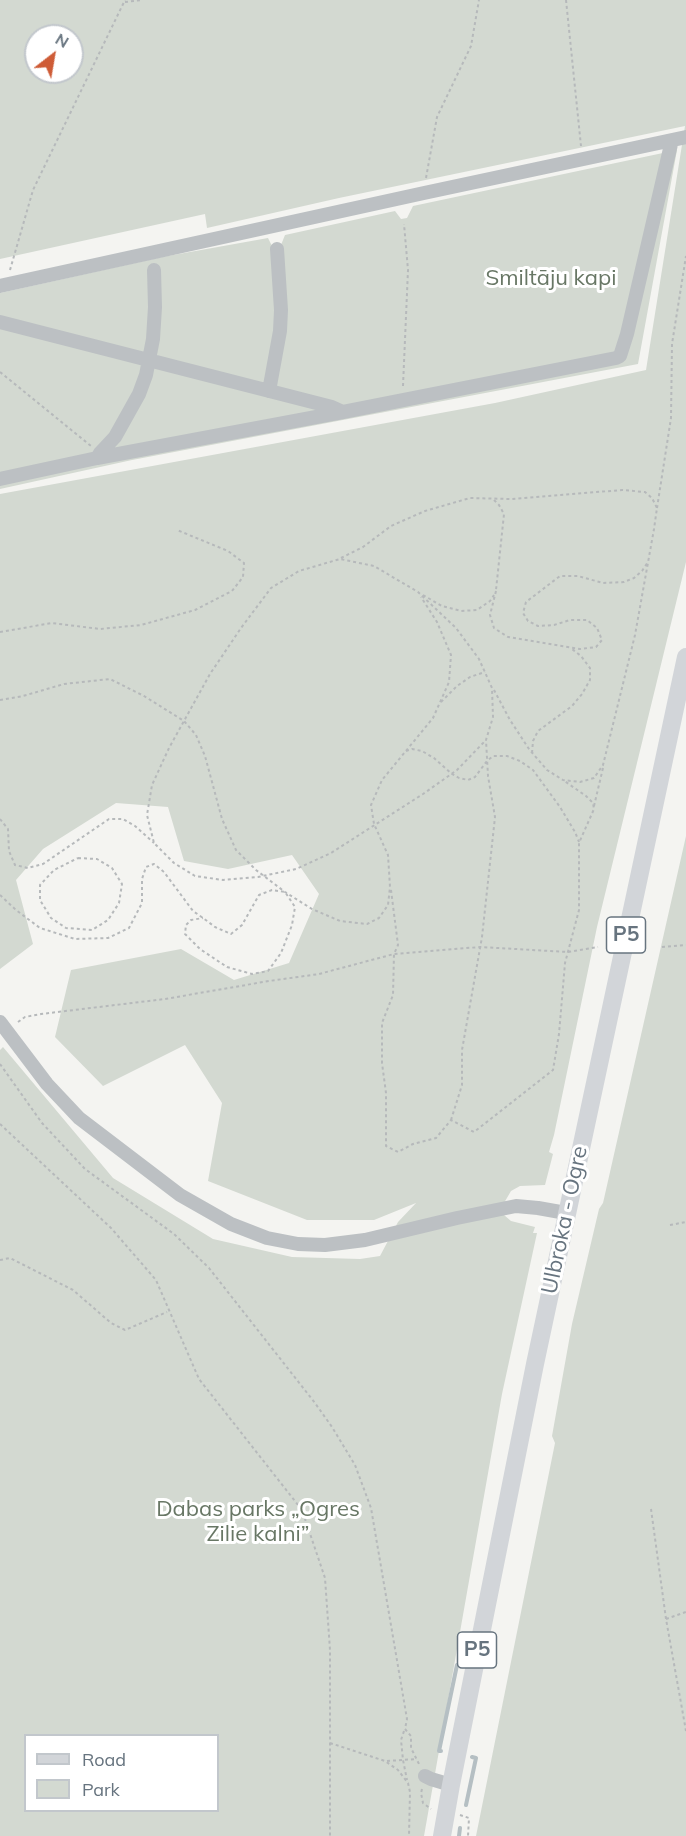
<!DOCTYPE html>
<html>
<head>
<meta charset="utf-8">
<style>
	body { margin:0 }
	#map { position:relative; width:686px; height:1836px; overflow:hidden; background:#f4f4f1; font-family:Mulish,sans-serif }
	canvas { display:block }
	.legend { position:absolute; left:24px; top:1734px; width:195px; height:78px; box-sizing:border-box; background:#fff; border:2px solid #c2c7cc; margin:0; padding:8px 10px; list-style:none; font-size:18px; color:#67747f }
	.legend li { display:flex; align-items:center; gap:12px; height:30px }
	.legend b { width:30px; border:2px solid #c2c7cc }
	.north { position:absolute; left:24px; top:24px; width:60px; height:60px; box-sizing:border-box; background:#fff; border:2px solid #c2c7cc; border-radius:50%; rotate:31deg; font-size:16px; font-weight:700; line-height:24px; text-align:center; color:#67747f }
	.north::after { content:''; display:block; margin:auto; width:21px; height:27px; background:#ce5c37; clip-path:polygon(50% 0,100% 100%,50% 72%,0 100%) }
</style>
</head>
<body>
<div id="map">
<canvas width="686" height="1836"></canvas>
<ul class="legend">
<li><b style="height:8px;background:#d2d5d9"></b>Road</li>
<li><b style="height:16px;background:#d3d9d1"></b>Park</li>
</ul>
<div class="north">N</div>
</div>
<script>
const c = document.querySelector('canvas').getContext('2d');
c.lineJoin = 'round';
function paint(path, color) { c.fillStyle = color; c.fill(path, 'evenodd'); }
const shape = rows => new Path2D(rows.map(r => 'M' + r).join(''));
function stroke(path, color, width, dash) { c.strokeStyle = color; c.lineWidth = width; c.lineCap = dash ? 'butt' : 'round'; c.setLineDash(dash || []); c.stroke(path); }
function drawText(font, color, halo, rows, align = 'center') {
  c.font = font + ' Mulish,sans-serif'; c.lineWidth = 6; c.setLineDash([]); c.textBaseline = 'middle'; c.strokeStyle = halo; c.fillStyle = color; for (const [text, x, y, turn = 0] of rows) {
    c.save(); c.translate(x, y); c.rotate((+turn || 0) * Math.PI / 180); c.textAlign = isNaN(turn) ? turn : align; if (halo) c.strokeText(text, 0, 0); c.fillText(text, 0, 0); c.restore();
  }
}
const green = shape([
	[0,0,686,0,686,562,597,927,554,1135,549,1152,553,1154,545,1185,520,1186,511,1191,504,1203,504,1215,511,1221,535,1227,533,1233,537,1233,502,1394,424,1836,0,1836,0,1050,3,1047,113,1178,213,1239,292,1257,360,1259,380,1256,398,1222,416,1203,374,1220,307,1220,208,1181,222,1103,185,1045,103,1086,55,1037,71,970,181,949,234,980,289,963,319,894,292,855,228,869,184,861,168,807,116,803,43,849,16,880,33,944,0,969,0,494,495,403,646,370,685,126,339,198,207,228,205,214,0,259],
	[36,36,72,36,72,72,36,72],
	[26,1736,218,1736,218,1810,26,1810],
	[677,150,638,364,132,460,0,489,0,293,162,257,268,238,272,246,281,245,285,235,395,211,401,219,407,218,413,206],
	[686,836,686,1836,476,1836,555,1443,552,1436,572,1324,599,1209,603,1203]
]);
const stream = shape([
	[441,1751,439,1751,457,1665],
	[466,1805,476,1758,472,1757],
	[459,1836,460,1828]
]);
const path = shape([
	[566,0,581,146],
	[125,2,142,0],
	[426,178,437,117,471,46,479,0],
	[10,270,33,190,125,0],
	[0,372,91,446],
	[403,386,408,270,404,224],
	[494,500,499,505,504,514,496,590],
	[657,508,671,418,672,344,686,256],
	[341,558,363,547,391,526,425,511,470,498,511,499,622,490,645,492,652,498,657,508,654,529,635,635,603,765,594,778,580,782,563,780,547,770,529,749,510,720,494,690],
	[496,591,490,615,494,628,508,637,580,649,596,647,602,640,597,628,587,620,570,620,554,625,538,626,528,621,523,613,526,602,560,576,578,576,603,583,624,582,634,578,642,571,648,562],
	[423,595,442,606,461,611,477,610,490,601,494,595],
	[0,632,52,623,100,629,141,625,195,610,232,591,243,577,244,563,228,551,177,530],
	[0,700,23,696,64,684,110,679,144,696,184,721,196,735,205,756,222,819,236,850,256,870,285,892,312,909,340,921,367,924,379,918,388,905,390,887,388,855,374,824,371,805,382,780,433,718,449,682,451,655,437,622,421,597],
	[441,702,457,686,470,677,485,672],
	[406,751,412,749,422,751,434,758,452,774,459,778,468,780,475,777,487,761,493,756,507,756,520,761,533,770,560,807,575,832,579,842],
	[532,753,533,741,538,731,572,706,582,694,590,680,590,668,581,656,572,649],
	[594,806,603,768],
	[0,819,8,829,9,851,15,865,28,868,43,864,109,819,123,819,135,826,154,843],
	[78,858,97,859,112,868,122,884,119,903,108,920,92,930,66,928,51,918,40,900,40,885,54,870,78,858],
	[391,890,398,945,394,954,393,995,382,1023,382,1063,386,1093,386,1146,398,1152,413,1144,436,1138,451,1120,474,1132,553,1070,559,1034,565,963,579,910,579,843,594,809,593,803,586,796,563,780],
	[0,895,16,910,40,928,75,939,108,938,129,928,142,903,142,879,146,867,154,864,164,872,193,911,203,918,215,927,231,934,242,925,259,895,272,890,285,892,295,907,292,925,281,953,268,971,252,974,227,967,200,949,185,934,186,925,191,920,203,918],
	[662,947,686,945],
	[18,1022,25,1017,41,1014,165,999,269,981,319,974,394,954,480,947,568,952,598,947],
	[0,1064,42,1123,85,1169,174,1234,209,1268,315,1403,332,1427,355,1465,371,1508,407,1719,405,1729,411,1736,411,1748,419,1764],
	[451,1120,462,1085,462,1050,482,937,495,817,488,776,486,740,493,717,492,688,479,659,456,628,418,592,374,566,340,559,299,571,271,588,241,628,210,674,169,748,152,785,147,815,154,843,174,863,195,876,223,880,258,877,296,869,331,853,423,794,457,770,486,740],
	[0,1124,111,1228,156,1280,199,1379,302,1510,325,1578,330,1650,330,1836],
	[670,1225,686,1222],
	[0,1260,10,1258,73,1290,111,1323,125,1330,167,1312],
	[651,1509,666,1619,686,1731],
	[666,1619,686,1612],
	[404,1731,401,1740,403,1760,407,1780],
	[330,1743,385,1761,398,1770,408,1783,410,1792,409,1836],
	[387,1761,417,1759],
	[422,1789,421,1793,423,1803,431,1809],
	[460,1815,469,1818,468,1836]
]);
const minor = shape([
	[0,286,424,193,686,137],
	[0,322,332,407,343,412],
	[269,391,280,331,281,310,277,249],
	[97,458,343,412,616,358,620,356,627,334,672,140],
	[0,479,97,458,100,453,115,437,139,394,146,375,153,339,155,307,154,270],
	[0,1022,47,1084,79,1118,180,1195,231,1224,267,1238,298,1244,325,1245,365,1240,457,1218,516,1206,538,1208,566,1213],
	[425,1776,431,1779,451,1785]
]);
const major = shape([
	[442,1836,451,1785,535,1364,686,657]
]);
const shields = [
	[626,935,39],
	[477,1650,39]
];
const shieldNames = [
	["P5",626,935],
	["P5",477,1650]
];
const parkNames = [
	["Smiltāju kapi",551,278],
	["Dabas parks „Ogres",258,1509],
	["Zilie kalni”",258,1534]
];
const streetNames = [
	["Ulbroka - Ogre",565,1220,-78]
];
paint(green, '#d3d9d1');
stroke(stream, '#b5bfc3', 4);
stroke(path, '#b6b9bb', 2, [3, 3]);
stroke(minor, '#bcc0c3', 14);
stroke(major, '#d2d5d9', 18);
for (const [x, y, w] of shields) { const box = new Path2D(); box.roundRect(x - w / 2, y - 18, w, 36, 4.5); c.fillStyle = '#fff'; c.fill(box); stroke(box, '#67747f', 1.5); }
drawText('bold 21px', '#67747f', null, shieldNames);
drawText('22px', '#687765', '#fff', parkNames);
drawText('22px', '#67747f', '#fff', streetNames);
</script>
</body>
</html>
